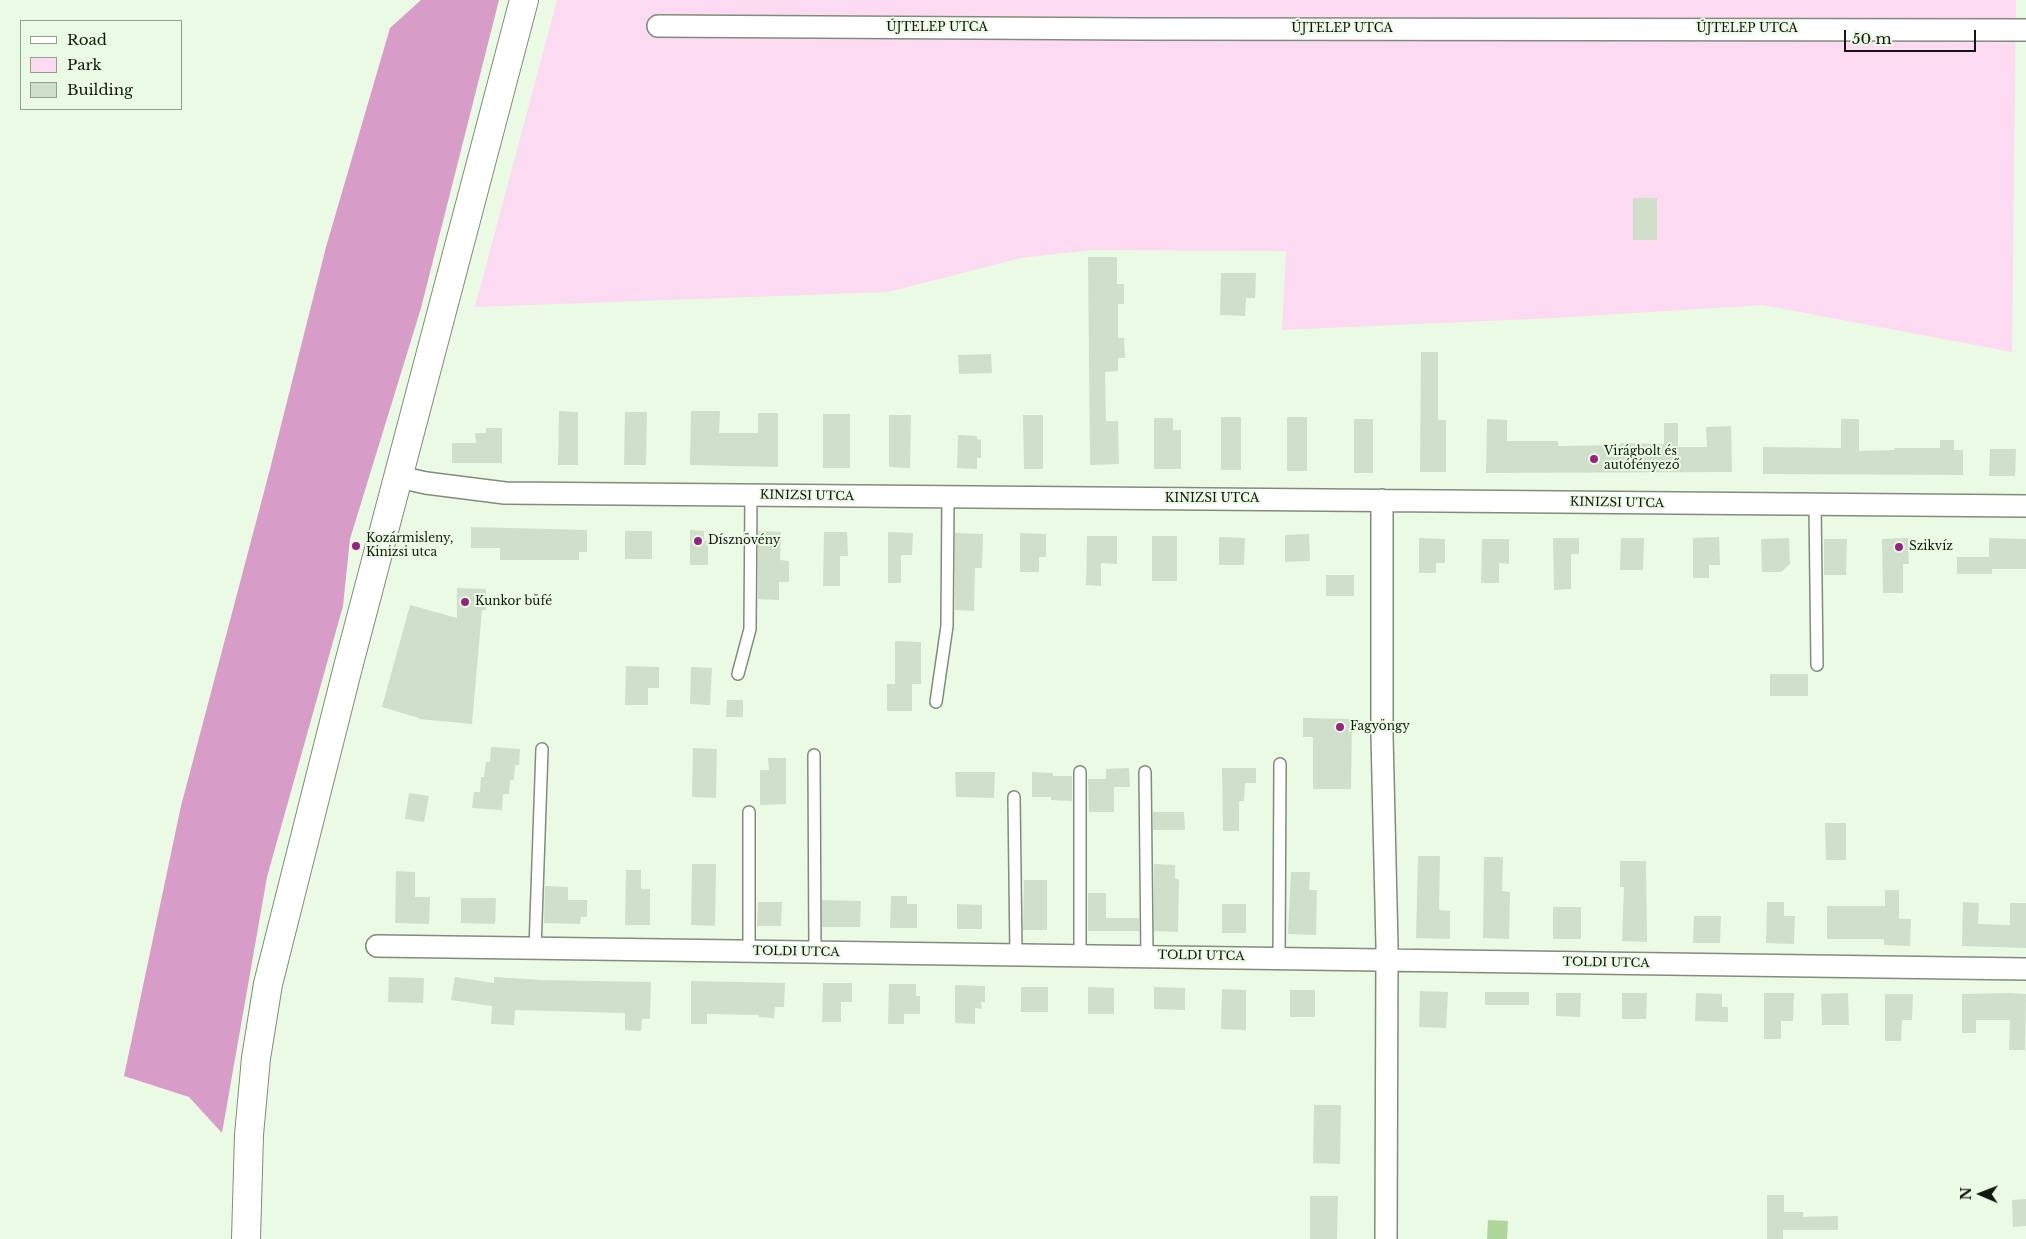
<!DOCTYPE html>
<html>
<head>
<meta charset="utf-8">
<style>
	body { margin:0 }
	#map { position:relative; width:2026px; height:1239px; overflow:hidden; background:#ebfae4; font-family:"Libre Baskerville",serif }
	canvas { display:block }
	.legend { position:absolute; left:20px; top:20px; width:162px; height:90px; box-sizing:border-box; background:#ebfae4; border:1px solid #949f8f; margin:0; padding:6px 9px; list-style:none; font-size:15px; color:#12170f }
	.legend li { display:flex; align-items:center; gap:10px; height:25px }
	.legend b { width:25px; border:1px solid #949f8f }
	.north { position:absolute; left:1956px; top:1169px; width:50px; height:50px; -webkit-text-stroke:4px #ebfae4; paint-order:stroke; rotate:271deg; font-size:14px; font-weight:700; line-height:20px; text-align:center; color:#12170f }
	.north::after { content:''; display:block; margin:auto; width:18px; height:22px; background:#12170f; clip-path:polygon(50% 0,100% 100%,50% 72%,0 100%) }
	.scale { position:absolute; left:1844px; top:30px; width:132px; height:22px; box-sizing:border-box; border:2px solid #12170f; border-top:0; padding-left:6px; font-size:15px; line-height:18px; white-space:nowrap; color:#12170f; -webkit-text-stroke:4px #ebfae4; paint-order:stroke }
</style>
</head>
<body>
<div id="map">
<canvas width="2026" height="1239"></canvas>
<ul class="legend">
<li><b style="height:6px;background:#fff"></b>Road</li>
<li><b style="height:14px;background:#fcdbf2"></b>Park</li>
<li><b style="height:14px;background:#d0dfc9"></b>Building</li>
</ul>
<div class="north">N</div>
<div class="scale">50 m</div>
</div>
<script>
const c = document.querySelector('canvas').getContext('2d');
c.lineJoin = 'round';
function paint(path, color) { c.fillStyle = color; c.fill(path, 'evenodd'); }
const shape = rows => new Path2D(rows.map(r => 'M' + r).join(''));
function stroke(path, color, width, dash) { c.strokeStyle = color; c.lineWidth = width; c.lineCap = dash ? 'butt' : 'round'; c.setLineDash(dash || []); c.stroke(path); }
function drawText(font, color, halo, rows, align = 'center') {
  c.font = font + ' "Libre Baskerville",serif'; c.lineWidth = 4; c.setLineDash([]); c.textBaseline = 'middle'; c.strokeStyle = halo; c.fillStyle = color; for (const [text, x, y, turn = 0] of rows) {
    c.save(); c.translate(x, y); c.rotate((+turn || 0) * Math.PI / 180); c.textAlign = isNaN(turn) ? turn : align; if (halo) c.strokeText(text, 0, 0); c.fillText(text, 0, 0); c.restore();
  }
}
const green = shape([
	[557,0,2016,0,2012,352,1763,305,1554,318,1282,330,1286,251,1092,250,1021,258,888,292,475,307]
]);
const forest = shape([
	[421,0,499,0,421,308,350,539,343,606,267,877,222,1133,189,1097,124,1076,181,806,270,469,326,247,390,28]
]);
const water = shape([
	[1488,1220,1508,1221,1507,1239,1487,1239]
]);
const building = shape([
	[1633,198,1657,198,1657,240,1633,240],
	[1088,257,1117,257,1117,284,1124,284,1124,304,1118,304,1118,338,1124,338,1125,358,1118,358,1118,371,1105,372,1106,421,1118,421,1119,464,1090,465],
	[1221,273,1256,273,1255,298,1246,298,1245,316,1220,315],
	[1421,352,1438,352,1438,420,1446,420,1446,472,1420,472],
	[991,354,992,373,959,374,958,355],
	[559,411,578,412,578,465,558,465],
	[691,411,720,411,719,433,758,433,758,413,778,413,778,467,690,465],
	[625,412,647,412,646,465,624,465],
	[823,414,850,414,850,468,823,468],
	[889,415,911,415,910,468,889,467],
	[1023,415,1043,415,1043,469,1024,469],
	[1221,417,1241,417,1241,470,1221,470],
	[1287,417,1307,417,1307,471,1287,471],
	[1154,418,1173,418,1173,430,1181,430,1181,469,1154,469],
	[1354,419,1373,419,1373,473,1354,473],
	[1487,419,1507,420,1507,441,1558,441,1558,446,1620,445,1620,443,1664,444,1664,423,1678,423,1678,447,1707,447,1706,427,1731,426,1732,472,1486,473],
	[1841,419,1859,419,1859,451,1894,450,1894,448,1940,448,1940,440,1954,440,1954,450,1963,450,1963,475,1763,474,1763,447,1841,448],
	[486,428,502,428,502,463,452,463,452,443,476,443,475,433,486,433],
	[958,435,977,436,977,439,981,440,981,458,977,458,977,469,957,468],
	[1990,449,2016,449,2015,476,1989,476],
	[471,527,587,530,587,552,579,552,579,560,500,560,500,548,471,548],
	[690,530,704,531,704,541,708,541,708,565,690,565],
	[625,531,652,531,652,559,625,559],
	[758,531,781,532,780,560,789,561,789,582,779,582,779,600,758,599],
	[824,532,847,532,848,556,840,556,840,586,823,586],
	[888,532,913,533,912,555,901,555,901,583,888,583],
	[955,533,983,534,982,568,975,568,974,611,955,610],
	[1020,533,1046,534,1046,557,1039,557,1039,572,1020,572],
	[1309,534,1310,561,1285,562,1285,535],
	[1087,536,1117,536,1117,564,1101,563,1101,586,1086,585],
	[1152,536,1177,536,1177,581,1152,581],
	[1219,537,1245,538,1244,565,1219,565],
	[1719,537,1720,565,1709,565,1709,578,1693,578,1693,538],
	[1419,538,1445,539,1445,563,1436,563,1436,573,1419,573],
	[1553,538,1579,538,1579,554,1571,554,1571,589,1554,590],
	[1621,538,1644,538,1643,570,1620,570],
	[1789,538,1790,564,1781,572,1762,572,1761,539],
	[1908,538,1909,564,1903,564,1903,593,1883,593,1882,539],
	[1989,538,2026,539,2026,569,1992,569,1992,574,1957,574,1957,557,1989,557],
	[1482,539,1509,539,1509,564,1499,563,1499,583,1481,583],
	[1824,539,1847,539,1846,575,1824,575],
	[1326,575,1354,575,1354,596,1326,596],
	[457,588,486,589,486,610,482,610,472,724,419,719,419,718,382,707,410,605,457,618],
	[895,641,921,642,921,684,912,684,912,711,887,711,887,684,895,684],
	[626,666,659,667,659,688,648,688,648,705,625,705],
	[691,667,712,668,710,705,690,704],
	[1770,674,1808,674,1808,696,1770,696],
	[727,700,743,700,743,717,726,717],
	[1303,718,1352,719,1351,789,1313,789,1313,737,1303,737],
	[491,747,520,749,519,765,515,765,514,780,510,780,509,794,503,794,502,810,472,808,474,792,480,792,481,777,484,777,486,762,490,762],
	[693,748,717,749,716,798,692,797],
	[768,758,786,758,786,804,760,805,760,770,769,770],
	[1129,768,1130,787,1114,787,1114,812,1089,812,1088,779,1106,779,1106,769],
	[1222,768,1256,768,1256,783,1245,783,1244,801,1239,801,1239,831,1223,831],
	[955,772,995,772,994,798,956,797],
	[1032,772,1053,773,1053,776,1072,776,1072,801,1051,800,1051,797,1032,797],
	[409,793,429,796,424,822,405,819],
	[1153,812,1184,812,1185,830,1153,830],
	[1825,823,1846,823,1846,860,1826,860],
	[1418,856,1440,856,1439,910,1450,911,1450,939,1416,938],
	[1484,857,1503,857,1502,891,1510,892,1509,939,1483,938],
	[1620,861,1646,861,1647,942,1622,941,1624,887,1620,887],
	[692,864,716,864,715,926,691,925],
	[1154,864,1175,865,1175,879,1179,879,1178,932,1154,931],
	[626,870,641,870,641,889,650,889,650,925,625,925],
	[396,871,415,872,415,897,430,897,429,924,395,923],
	[1291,872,1310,872,1309,890,1317,890,1316,935,1288,934],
	[1024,880,1047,880,1047,930,1023,930],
	[545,886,568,887,568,900,587,900,587,917,581,917,580,924,544,923],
	[1885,890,1899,890,1899,919,1911,919,1910,946,1884,945,1884,939,1827,939,1827,906,1885,906],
	[1088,893,1106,893,1106,918,1139,918,1139,931,1088,931],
	[891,896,907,896,907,904,917,904,917,928,890,928],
	[461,898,496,898,495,924,461,923],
	[822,900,861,901,860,927,822,927],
	[758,902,782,902,781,926,757,926],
	[1767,902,1784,902,1784,916,1795,916,1794,944,1766,943],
	[1963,902,1979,903,1978,924,2010,925,2010,903,2026,903,2026,948,1962,946],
	[957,904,982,905,982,929,957,929],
	[1222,904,1246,904,1246,933,1222,933],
	[1553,907,1581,907,1581,939,1553,939],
	[1694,916,1721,916,1720,943,1693,943],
	[389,977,424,978,423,1003,388,1002],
	[455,977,494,983,494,977,541,980,651,982,650,1019,642,1019,641,1031,625,1030,625,1013,515,1010,514,1025,491,1024,492,1006,451,1000],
	[691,981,785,983,784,1007,775,1007,774,1018,759,1017,759,1015,707,1014,707,1024,691,1024],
	[823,983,852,983,852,1002,841,1002,841,1022,822,1022],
	[889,984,916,984,916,996,920,996,920,1014,904,1014,904,1024,888,1024],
	[955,985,985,986,985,1002,981,1002,982,1009,975,1008,975,1024,955,1023],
	[1021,987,1048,987,1048,1012,1021,1012],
	[1088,987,1114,988,1114,1014,1088,1014],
	[1154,987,1185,988,1185,1010,1154,1009],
	[1222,989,1246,990,1246,1030,1221,1029],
	[1290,990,1315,990,1315,1017,1290,1017],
	[1420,991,1448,992,1446,1028,1419,1027],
	[1485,992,1529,992,1529,1005,1485,1005],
	[1556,993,1581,993,1580,1017,1556,1016],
	[1622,993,1647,993,1646,1019,1622,1019],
	[1696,993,1722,994,1722,1007,1728,1007,1728,1022,1695,1021],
	[1764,993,1794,993,1793,1021,1781,1021,1781,1039,1764,1039],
	[1848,993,1849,1025,1822,1025,1821,994],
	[2010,993,2026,994,2025,1050,2009,1050,2010,1020,1976,1020,1976,1033,1962,1033,1962,994],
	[1885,994,1913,994,1912,1020,1902,1020,1901,1041,1885,1041],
	[1314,1105,1341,1105,1340,1164,1313,1163],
	[1767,1195,1784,1195,1784,1212,1803,1212,1803,1217,1838,1216,1838,1230,1783,1230,1783,1239,1767,1239],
	[1310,1196,1338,1196,1337,1239,1310,1239],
	[2026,1199,2026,1226,2013,1227,2012,1200]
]);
const lane = shape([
	[1815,505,1817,665],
	[738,674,750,629,751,496],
	[936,702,947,626,948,498],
	[814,755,815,952],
	[1145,772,1147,955],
	[1014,797,1016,954],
	[749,812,749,951],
	[535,949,542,749],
	[1080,955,1080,772],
	[1279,957,1280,764]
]);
const street = shape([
	[658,26,1138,29,2026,30],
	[399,477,426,483,505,493,2026,506],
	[1382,500,1382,736,1387,946,1386,1239],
	[377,946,2026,969]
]);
const primary = shape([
	[246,1239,249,1135,256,1058,268,984,348,667,524,0]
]);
const markers = [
	[1594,459,5,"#962381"],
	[698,541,5,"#962381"],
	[356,546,5,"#962381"],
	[1899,547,5,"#962381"],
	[465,602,5,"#962381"],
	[1340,727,5,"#962381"]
];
const streetNames = [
	["ÚJTELEP UTCA",937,28],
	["ÚJTELEP UTCA",1342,29],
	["ÚJTELEP UTCA",1747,29],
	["KINIZSI UTCA",807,496,1],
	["KINIZSI UTCA",1212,499],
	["KINIZSI UTCA",1617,503,1],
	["TOLDI UTCA",796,952,1],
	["TOLDI UTCA",1201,956,1],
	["TOLDI UTCA",1606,963,1]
];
const poiNames = [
	["Virágbolt és",1604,452],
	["autófényező",1604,466],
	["Kozármisleny,",366,539],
	["Kinizsi utca",366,553],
	["Dísznövény",708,541],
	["Szikvíz",1909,547],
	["Kunkor büfé",475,602],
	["Fagyöngy",1350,727]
];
paint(green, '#fcdbf2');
paint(forest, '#d89cc8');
paint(water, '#afd79b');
paint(building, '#d0dfc9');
stroke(lane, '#808d79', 14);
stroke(street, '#808d79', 24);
stroke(primary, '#808d79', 30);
stroke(lane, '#fff', 11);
stroke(street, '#fff', 21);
stroke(primary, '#fff', 28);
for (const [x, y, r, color] of markers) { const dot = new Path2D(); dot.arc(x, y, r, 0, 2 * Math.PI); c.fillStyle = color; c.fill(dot); stroke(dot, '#ebfae4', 2); }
drawText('12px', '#12170f', '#ebfae4', streetNames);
drawText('12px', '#12170f', '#ebfae4', poiNames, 'left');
</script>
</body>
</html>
